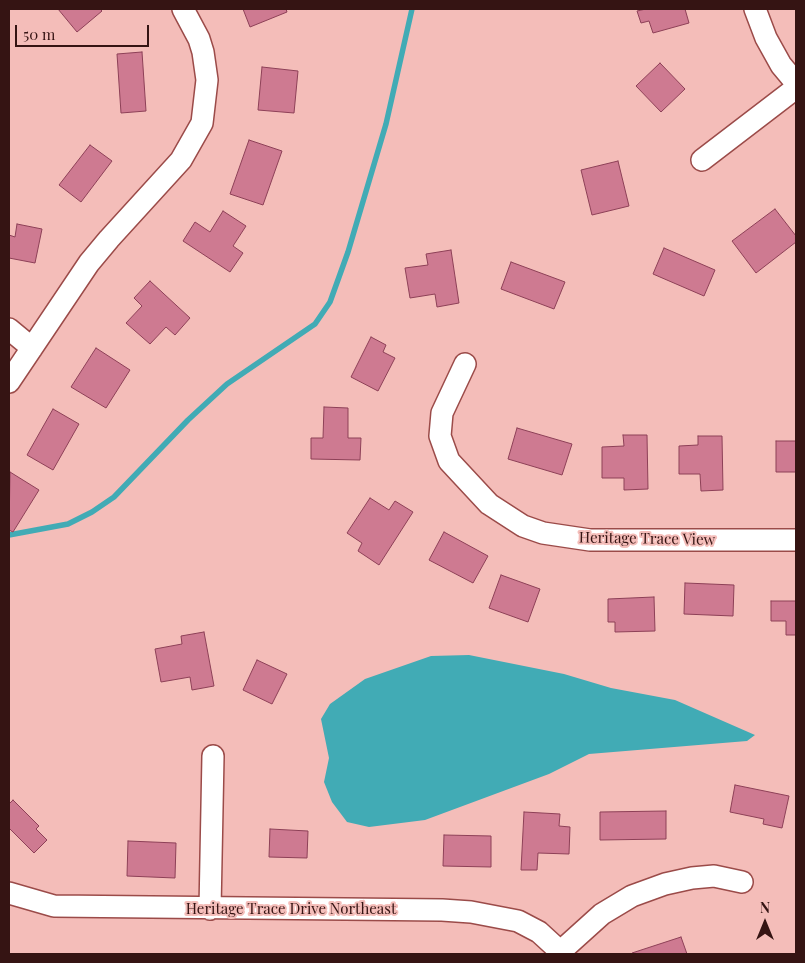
<!DOCTYPE html>
<html>
<head>
<meta charset="utf-8">
<style>
	body { margin:0 }
	#map { position:relative; width:805px; height:963px; overflow:hidden; background:#f4bdb9; font-family:"Playfair Display",serif }
	canvas { display:block }
	.frame { position:absolute; inset:0; border:10px solid #351413; pointer-events:none }
	.north { position:absolute; left:740px; top:898px; width:50px; height:50px; -webkit-text-stroke:4px #f4bdb9; paint-order:stroke; rotate:0deg; font-size:14px; font-weight:700; line-height:20px; text-align:center; color:#351413 }
	.north::after { content:''; display:block; margin:auto; width:18px; height:22px; background:#351413; clip-path:polygon(50% 0,100% 100%,50% 72%,0 100%) }
	.scale { position:absolute; left:15px; top:25px; width:134px; height:22px; box-sizing:border-box; border:2px solid #351413; border-top:0; padding-left:6px; font-size:15px; line-height:18px; white-space:nowrap; color:#351413; -webkit-text-stroke:4px #f4bdb9; paint-order:stroke }
</style>
</head>
<body>
<div id="map">
<canvas width="805" height="963"></canvas>
<div class="frame"></div>
<div class="north">N</div>
<div class="scale">50 m</div>
</div>
<script>
const c = document.querySelector('canvas').getContext('2d');
c.lineJoin = 'round';
function paint(path, color) { c.fillStyle = color; c.fill(path, 'evenodd'); }
const shape = rows => new Path2D(rows.map(r => 'M' + r).join(''));
function stroke(path, color, width, dash) { c.strokeStyle = color; c.lineWidth = width; c.lineCap = dash ? 'butt' : 'round'; c.setLineDash(dash || []); c.stroke(path); }
function drawText(font, color, halo, rows, align = 'center') {
  c.font = font + ' "Playfair Display",serif'; c.lineWidth = 4; c.setLineDash([]); c.textBaseline = 'middle'; c.strokeStyle = halo; c.fillStyle = color; for (const [text, x, y, turn = 0] of rows) {
    c.save(); c.translate(x, y); c.rotate((+turn || 0) * Math.PI / 180); c.textAlign = isNaN(turn) ? turn : align; if (halo) c.strokeText(text, 0, 0); c.fillText(text, 0, 0); c.restore();
  }
}
const water = shape([
	[469,655,564,674,611,688,675,700,755,735,747,741,589,754,549,774,425,820,369,827,347,822,332,802,324,782,329,758,321,719,330,704,365,679,431,656]
]);
const stream = shape([
	[9,535,68,524,92,512,114,497,188,420,227,384,315,324,330,302,348,252,386,124,412,9]
]);
const building = shape([
	[58,9,100,9,102,11,77,32,58,9],
	[243,9,286,9,287,12,250,27,243,9],
	[646,9,685,9,689,23,653,33,649,21,641,23,637,11,646,9],
	[142,52,146,111,121,113,117,54,142,52],
	[660,63,685,89,661,112,636,86,660,63],
	[262,67,298,71,294,113,258,110,262,67],
	[249,140,282,151,263,205,230,194,249,140],
	[90,145,112,161,81,202,59,185,90,145],
	[618,161,629,206,592,215,581,170,618,161],
	[775,209,796,236,796,242,756,273,732,241,775,209],
	[223,211,246,226,233,246,243,253,230,272,183,241,195,222,210,232,223,211],
	[17,224,42,229,35,263,9,258,9,235,15,237,17,224],
	[664,248,715,270,704,296,653,274,664,248],
	[451,250,459,303,437,307,435,294,410,298,405,268,428,265,426,254,451,250],
	[511,262,565,282,554,309,501,289,511,262],
	[150,281,190,318,175,335,166,327,150,344,126,323,142,306,134,298,150,281],
	[371,337,386,345,383,352,395,358,378,391,351,377,371,337],
	[96,348,130,370,106,408,71,387,96,348],
	[324,407,348,408,348,438,361,438,360,460,311,459,311,438,323,438,324,407],
	[53,409,79,424,53,470,27,455,53,409],
	[517,428,572,444,562,475,508,459,517,428],
	[623,435,647,435,648,489,624,490,624,478,602,478,602,447,624,446,623,435],
	[698,436,722,436,723,490,701,491,700,474,679,474,679,446,698,445,698,436],
	[776,441,796,441,796,472,776,472,776,441],
	[10,472,39,490,13,532,9,530,10,472],
	[370,498,389,510,395,501,413,512,379,565,358,551,362,543,347,533,370,498],
	[444,532,488,556,473,583,429,560,444,532],
	[501,575,540,589,528,622,489,608,501,575],
	[685,583,734,585,733,616,684,614,685,583],
	[654,597,655,631,615,632,615,622,608,622,608,599,654,597],
	[771,601,796,601,796,635,786,635,786,621,771,621,771,601],
	[204,632,214,686,192,690,190,677,161,682,155,649,182,644,181,636,204,632],
	[257,660,287,674,272,704,243,690,257,660],
	[735,785,789,796,782,828,763,824,764,819,730,812,735,785],
	[13,800,39,826,36,829,47,840,34,853,9,828,9,804,13,800],
	[666,811,666,839,600,840,600,812,666,811],
	[524,812,560,814,559,826,570,827,569,854,538,853,537,870,521,870,524,812],
	[270,829,308,831,307,858,269,857,270,829],
	[444,835,491,836,491,867,443,866,444,835],
	[128,841,176,843,175,878,127,876,128,841],
	[681,937,687,954,632,954,632,953,681,937]
]);
const minor = shape([
	[755,9,766,38,781,65,796,83],
	[702,160,796,88],
	[9,329,32,348],
	[465,364,442,413,440,436,449,461,489,504,523,526,543,533,590,540,796,540],
	[9,382,89,263,109,239,181,160,202,123,207,80,203,52,199,39,183,9],
	[9,893,54,906,442,910,471,912,518,921,539,932,563,954],
	[210,909,213,756],
	[561,951,602,914,632,896,665,884,692,878,714,876,742,882]
]);
const streetNames = [
	["Heritage Trace View",647,539,1],
	["Heritage Trace Drive Northeast",291,909]
];
paint(water, '#41abb5');
stroke(stream, '#41abb5', 5.5);
paint(building, '#ce7a91');
stroke(building, '#8d4057', 1);
stroke(minor, '#9b4b49', 24);
stroke(minor, '#fff', 21);
drawText('15px', '#351413', '#f4bdb9', streetNames);
</script>
</body>
</html>
